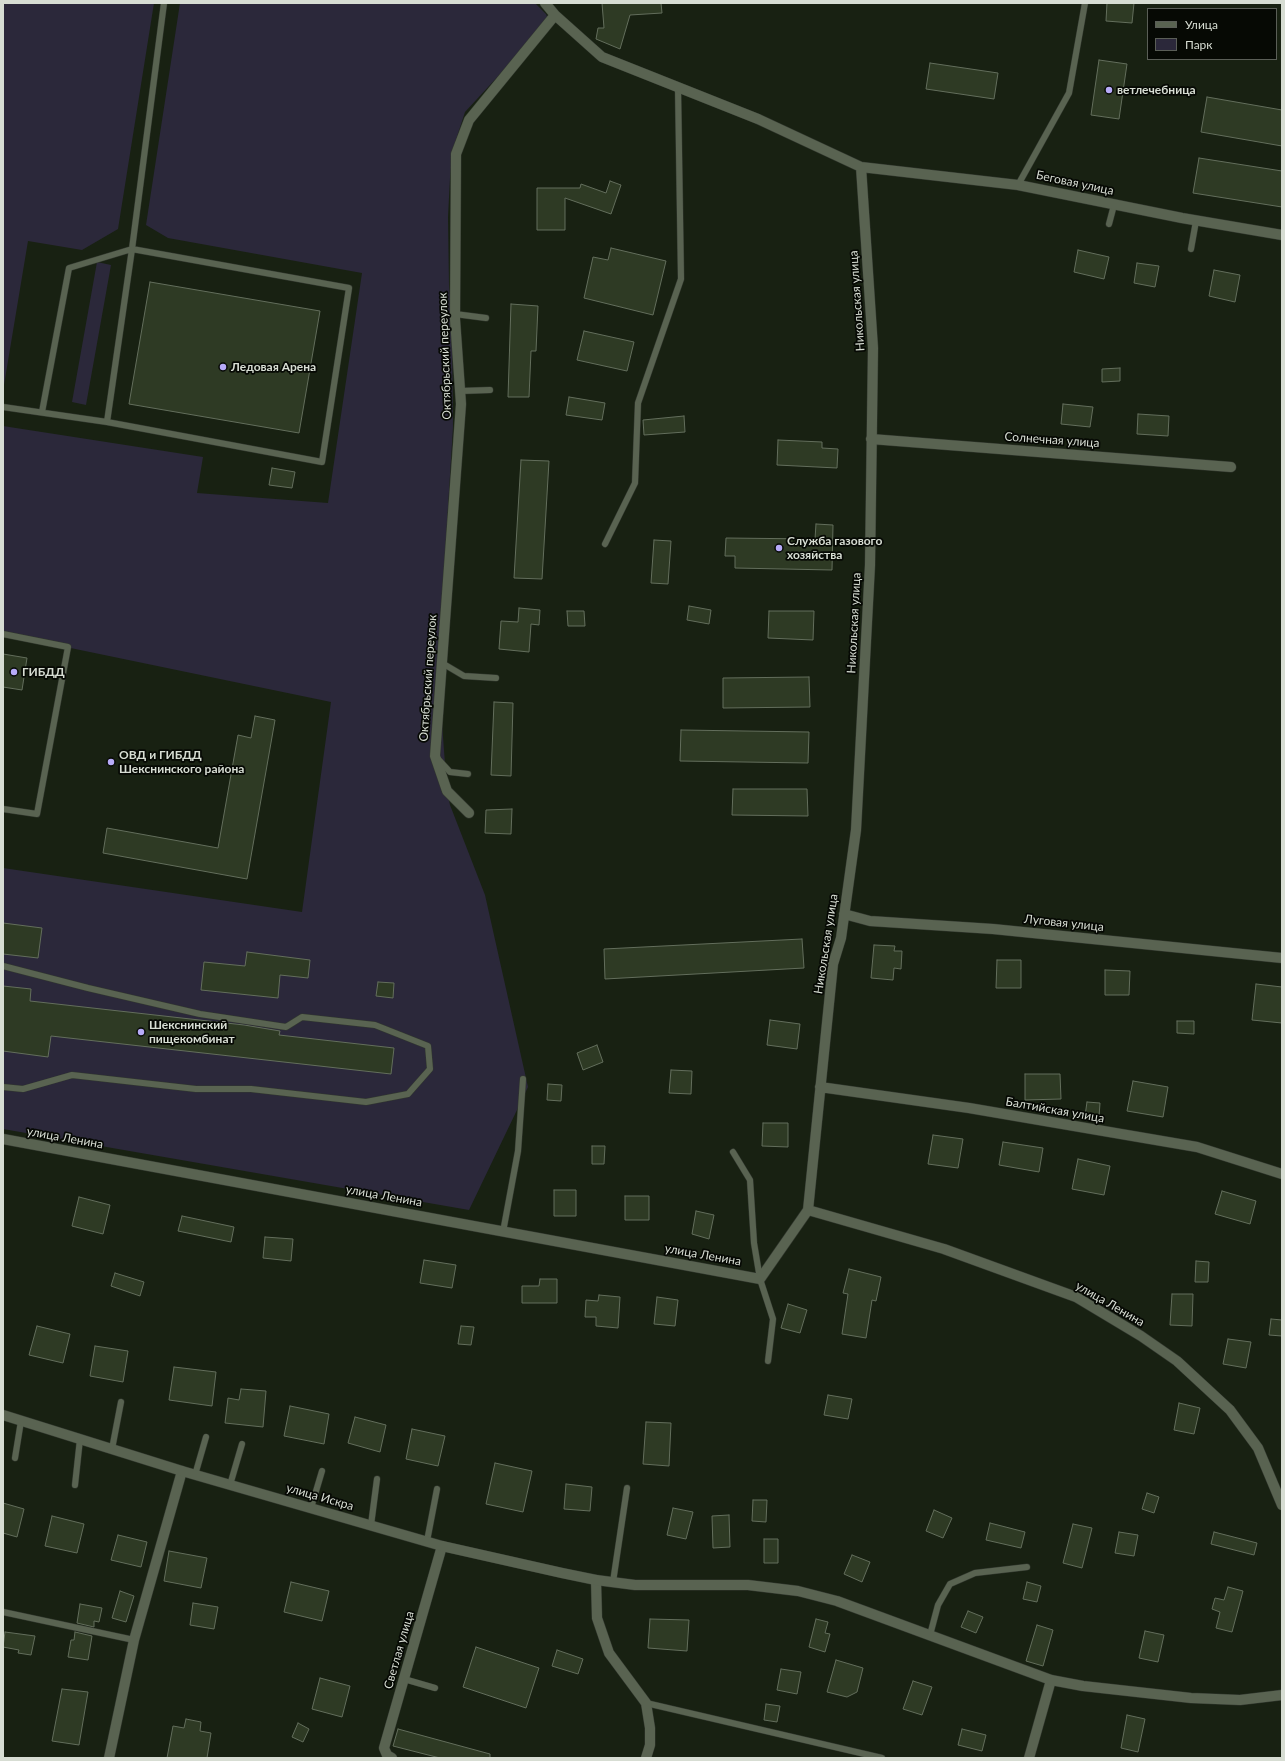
<!DOCTYPE html>
<html>
<head>
<meta charset="utf-8">
<style>
	body { margin:0 }
	#map { position:relative; width:1285px; height:1761px; overflow:hidden; background:#182112; font-family:Lato,sans-serif }
	canvas { display:block }
	.frame { position:absolute; inset:0; border:4px solid #d7ddd3; pointer-events:none }
	.legend { position:absolute; left:1147px; top:8px; width:130px; height:52px; box-sizing:border-box; background:#060904; border:1px solid #5a5e57; margin:0; padding:5px 7px; list-style:none; font-size:12px; color:#d7ddd3 }
	.legend li { display:flex; align-items:center; gap:8px; height:20px }
	.legend b { width:20px; border:1px solid #5a5e57 }
</style>
</head>
<body>
<div id="map">
<canvas width="1285" height="1761"></canvas>
<div class="frame"></div>
<ul class="legend">
<li><b style="height:5px;background:#596351"></b>Улица</li>
<li><b style="height:11px;background:#2b283a"></b>Парк</li>
</ul>
</div>
<script>
const c = document.querySelector('canvas').getContext('2d');
c.lineJoin = 'round';
function paint(path, color) { c.fillStyle = color; c.fill(path, 'evenodd'); }
const shape = rows => new Path2D(rows.map(r => 'M' + r).join(''));
function stroke(path, color, width, dash) { c.strokeStyle = color; c.lineWidth = width; c.lineCap = dash ? 'butt' : 'round'; c.setLineDash(dash || []); c.stroke(path); }
function drawText(font, color, halo, rows, align = 'center') {
  c.font = font + ' Lato,sans-serif'; c.lineWidth = 3.5; c.setLineDash([]); c.textBaseline = 'middle'; c.strokeStyle = halo; c.fillStyle = color; for (const [text, x, y, turn = 0] of rows) {
    c.save(); c.translate(x, y); c.rotate((+turn || 0) * Math.PI / 180); c.textAlign = isNaN(turn) ? turn : align; if (halo) c.strokeText(text, 0, 0); c.fillText(text, 0, 0); c.restore();
  }
}
const green = shape([
	[3,3,154,3,118,229,82,250,28,241,3,391],
	[180,3,535,3,546,14,549,21,465,112,453,149,450,178,448,217,449,285,452,319,453,427,438,669,447,791,450,805,485,895,528,1087,469,1210,3,1129,3,868,302,912,331,702,3,634,3,426,203,457,197,493,328,503,362,273,168,238,146,225],
	[97,262,111,265,86,405,72,402]
]);
const building = shape([
	[602,3,661,3,662,13,630,15,620,49,596,39,598,28,604,28,602,3],
	[1107,3,1134,3,1132,23,1106,21,1107,3],
	[1099,60,1127,64,1119,119,1091,115,1099,60],
	[930,63,998,73,994,99,926,89,930,63],
	[1207,97,1282,110,1282,146,1201,132,1207,97],
	[1199,158,1282,171,1282,207,1193,193,1199,158],
	[610,181,621,185,611,214,565,198,565,230,537,230,537,188,580,188,581,184,606,193,610,181],
	[611,248,666,261,653,315,584,298,593,257,608,260,611,248],
	[1078,250,1109,257,1104,279,1074,272,1078,250],
	[1137,263,1159,266,1155,287,1134,283,1137,263],
	[1214,270,1240,275,1235,302,1209,296,1214,270],
	[150,282,320,311,299,433,129,404,150,282],
	[511,304,538,306,536,351,531,351,529,397,508,397,511,304],
	[584,331,634,342,627,371,577,360,584,331],
	[1120,368,1120,381,1102,382,1102,369,1120,368],
	[569,397,605,403,602,420,566,415,569,397],
	[1063,404,1093,407,1090,427,1061,424,1063,404],
	[1138,414,1169,416,1168,436,1137,434,1138,414],
	[684,416,685,432,644,435,643,420,684,416],
	[778,440,822,442,822,448,838,449,837,468,777,465,778,440],
	[521,460,549,461,542,579,514,578,521,460],
	[272,468,295,472,292,488,269,485,272,468],
	[816,524,833,525,832,570,735,568,735,556,725,556,726,538,815,539,816,524],
	[654,540,671,541,668,584,651,583,654,540],
	[689,606,711,610,709,624,687,620,689,606],
	[519,608,540,610,539,625,531,624,529,652,499,649,501,621,518,622,519,608],
	[567,611,584,611,585,626,568,626,567,611],
	[769,611,814,611,813,640,768,638,769,611],
	[3,654,27,658,22,690,3,687,3,654],
	[809,677,810,707,723,708,723,678,809,677],
	[494,702,513,703,511,776,491,775,494,702],
	[255,716,275,720,247,879,103,853,107,828,218,848,238,735,251,738,255,716],
	[681,730,809,732,808,763,680,761,681,730],
	[733,789,807,789,808,816,732,815,733,789],
	[512,809,511,834,485,833,486,810,512,809],
	[3,923,42,928,38,958,3,954,3,923],
	[802,939,804,968,605,979,604,949,802,939],
	[874,945,895,946,894,951,902,951,901,969,894,968,893,980,871,978,874,945],
	[247,952,310,960,308,978,280,975,278,998,201,990,204,962,245,966,247,952],
	[997,960,1021,960,1021,988,996,988,997,960],
	[1105,970,1130,971,1129,995,1105,995,1105,970],
	[378,982,394,983,393,998,376,996,378,982],
	[1256,984,1282,987,1282,1023,1252,1020,1256,984],
	[3,986,31,989,30,1001,244,1025,280,1031,279,1035,394,1048,391,1074,51,1036,48,1057,3,1051,3,986],
	[770,1020,800,1024,797,1049,767,1045,770,1020],
	[1177,1021,1194,1021,1194,1034,1177,1033,1177,1021],
	[597,1045,603,1062,583,1070,577,1053,597,1045],
	[671,1070,692,1071,691,1094,669,1093,671,1070],
	[1025,1074,1060,1074,1061,1099,1025,1100,1025,1074],
	[1133,1081,1168,1087,1163,1117,1127,1111,1133,1081],
	[548,1084,562,1085,561,1101,547,1100,548,1084],
	[1087,1102,1100,1103,1099,1117,1085,1116,1087,1102],
	[763,1123,788,1123,788,1147,762,1146,763,1123],
	[933,1135,963,1139,958,1168,928,1164,933,1135],
	[1003,1142,1043,1148,1039,1172,999,1165,1003,1142],
	[592,1146,605,1146,604,1164,592,1164,592,1146],
	[1078,1159,1110,1166,1104,1195,1072,1189,1078,1159],
	[554,1190,576,1190,576,1216,554,1216,554,1190],
	[1222,1191,1256,1201,1250,1224,1215,1214,1222,1191],
	[625,1196,649,1196,649,1220,625,1220,625,1196],
	[79,1197,110,1205,103,1234,72,1226,79,1197],
	[696,1211,714,1215,709,1239,692,1234,696,1211],
	[182,1216,234,1227,231,1242,178,1231,182,1216],
	[265,1237,293,1239,291,1261,263,1258,265,1237],
	[424,1260,456,1265,452,1288,420,1283,424,1260],
	[1196,1261,1209,1262,1208,1282,1195,1282,1196,1261],
	[849,1269,881,1277,876,1301,872,1300,866,1338,842,1334,848,1294,843,1293,849,1269],
	[115,1273,144,1282,140,1296,111,1286,115,1273],
	[540,1279,557,1279,557,1303,522,1303,522,1286,539,1286,540,1279],
	[1172,1294,1193,1294,1192,1326,1170,1325,1172,1294],
	[599,1295,620,1297,618,1328,596,1326,596,1317,585,1317,586,1300,598,1301,599,1295],
	[657,1297,678,1300,675,1326,654,1324,657,1297],
	[788,1304,807,1310,800,1333,781,1328,788,1304],
	[1271,1319,1282,1320,1282,1336,1269,1335,1271,1319],
	[37,1326,70,1334,63,1363,29,1355,37,1326],
	[461,1326,474,1327,471,1345,458,1344,461,1326],
	[1228,1339,1251,1342,1246,1368,1223,1364,1228,1339],
	[95,1346,128,1351,123,1382,90,1376,95,1346],
	[174,1367,216,1372,212,1406,169,1400,174,1367],
	[241,1389,266,1391,263,1427,225,1423,228,1398,239,1400,241,1389],
	[828,1395,852,1399,848,1419,824,1415,828,1395],
	[1179,1403,1200,1408,1194,1434,1174,1430,1179,1403],
	[290,1406,329,1414,324,1444,284,1436,290,1406],
	[355,1417,386,1425,380,1452,348,1443,355,1417],
	[646,1422,671,1423,669,1466,643,1464,646,1422],
	[412,1429,445,1436,438,1466,406,1459,412,1429],
	[495,1463,532,1471,523,1512,486,1504,495,1463],
	[566,1484,592,1487,590,1511,564,1509,566,1484],
	[1147,1493,1159,1497,1154,1513,1142,1509,1147,1493],
	[753,1500,767,1500,766,1522,752,1521,753,1500],
	[3,1503,24,1509,17,1537,3,1533,3,1503],
	[673,1508,693,1512,686,1539,667,1535,673,1508],
	[934,1510,952,1518,943,1538,926,1531,934,1510],
	[729,1515,730,1547,713,1548,712,1516,729,1515],
	[52,1516,84,1524,77,1553,45,1546,52,1516],
	[990,1523,1025,1532,1021,1548,986,1540,990,1523],
	[1073,1524,1092,1528,1082,1568,1063,1563,1073,1524],
	[1119,1532,1138,1535,1134,1556,1115,1553,1119,1532],
	[1214,1532,1257,1543,1254,1555,1211,1544,1214,1532],
	[118,1535,147,1542,141,1567,111,1560,118,1535],
	[764,1539,778,1539,778,1563,764,1563,764,1539],
	[169,1551,207,1558,201,1588,164,1581,169,1551],
	[852,1555,870,1562,862,1582,844,1574,852,1555],
	[291,1582,329,1591,322,1621,284,1612,291,1582],
	[1027,1582,1041,1586,1037,1602,1023,1599,1027,1582],
	[1228,1587,1243,1591,1232,1632,1216,1628,1220,1612,1212,1609,1215,1598,1224,1600,1228,1587],
	[120,1591,134,1596,126,1622,112,1618,120,1591],
	[193,1603,218,1607,214,1629,190,1625,193,1603],
	[80,1604,102,1608,99,1622,94,1621,94,1627,77,1623,80,1604],
	[968,1611,983,1617,976,1633,961,1627,968,1611],
	[650,1619,689,1620,687,1651,648,1648,650,1619],
	[816,1619,828,1622,825,1633,830,1634,825,1652,809,1647,816,1619],
	[1037,1625,1053,1630,1043,1666,1026,1661,1037,1625],
	[1145,1631,1164,1635,1158,1662,1139,1658,1145,1631],
	[5,1632,35,1636,31,1655,18,1653,19,1650,3,1647,5,1632],
	[75,1632,92,1636,88,1660,68,1657,71,1640,74,1640,75,1632],
	[476,1647,539,1668,526,1708,463,1687,476,1647],
	[557,1650,583,1659,578,1674,552,1666,557,1650],
	[836,1660,863,1668,857,1692,847,1697,827,1692,836,1660],
	[781,1669,801,1672,797,1694,777,1690,781,1669],
	[320,1678,350,1686,342,1717,312,1709,320,1678],
	[913,1681,932,1687,922,1715,903,1709,913,1681],
	[62,1689,88,1692,79,1745,52,1741,62,1689],
	[766,1704,780,1706,777,1722,764,1720,766,1704],
	[1127,1715,1145,1719,1138,1752,1121,1748,1127,1715],
	[186,1719,201,1722,200,1731,211,1733,207,1758,167,1758,173,1726,184,1728,186,1719],
	[298,1723,309,1729,303,1742,292,1737,298,1723],
	[398,1729,490,1754,490,1758,440,1758,393,1746,398,1729],
	[962,1729,986,1735,982,1751,958,1745,962,1729]
]);
const service = shape([
	[1018,185,1069,93,1085,3],
	[1109,224,1114,205],
	[1191,249,1196,221],
	[455,314,486,318],
	[460,391,490,390],
	[3,407,107,422,132,249,164,3],
	[42,412,69,268,132,249,349,288,322,462,107,422],
	[605,544,635,483,638,403,681,279,678,87],
	[3,634,68,647,37,814,3,809],
	[442,663,464,676,496,678],
	[439,760,450,772,468,774],
	[3,966,88,988,200,1014,286,1027,302,1017,375,1025,428,1046,430,1069,408,1094,366,1102,251,1089,196,1089,72,1075,23,1089,3,1087],
	[733,1152,750,1180,754,1243,760,1279,773,1319,768,1361],
	[503,1232,518,1151,523,1079],
	[112,1449,121,1402],
	[15,1458,21,1421],
	[195,1475,206,1437],
	[75,1485,80,1439],
	[230,1485,242,1444],
	[311,1508,322,1471],
	[371,1525,377,1479],
	[427,1541,437,1489],
	[613,1582,627,1488],
	[3,1612,134,1640],
	[930,1635,938,1605,950,1584,975,1573,1027,1567],
	[404,1679,435,1688],
	[646,1703,882,1758]
]);
const minor = shape([
	[861,167,1018,185,1182,218,1282,235],
	[871,439,1231,467],
	[469,813,447,791,435,756,461,404,455,319,456,154,469,120,555,15],
	[844,914,870,921,993,929,1282,958],
	[820,1087,969,1108,1197,1147,1282,1174],
	[3,1139,760,1279,808,1210,833,964,841,938,856,830,870,565,873,348,861,167,758,119,602,57,555,15,545,3],
	[808,1210,944,1249,1076,1297,1141,1336,1177,1361,1230,1410,1258,1448,1282,1505],
	[596,1580,597,1618,609,1653,646,1703,650,1728,650,1745,646,1758],
	[109,1758,134,1640,182,1471],
	[392,1758,387,1755,384,1748,442,1546],
	[1029,1758,1051,1680]
]);
const tertiary = shape([
	[3,1415,182,1471,442,1546,562,1573,596,1580,635,1585,748,1585,798,1591,837,1601,1051,1680,1083,1686,1191,1698,1240,1700,1282,1695]
]);
const markers = [
	[1109,90,4,"#b7abf8"],
	[223,367,4,"#b7abf8"],
	[779,548,4,"#b7abf8"],
	[14,672,4,"#b7abf8"],
	[111,762,4,"#b7abf8"],
	[141,1032,4,"#b7abf8"]
];
const poiNames = [
	["ветлечебница",1117,90],
	["Ледовая Арена",231,367],
	["Служба газового",787,541],
	["хозяйства",787,555],
	["ГИБДД",22,672],
	["ОВД и ГИБДД",119,755],
	["Шекснинского района",119,769],
	["Шекснинский",149,1025],
	["пищекомбинат",149,1039]
];
const streetNames = [
	["Беговая улица",1075,183,12],
	["Никольская улица",857,301,-94],
	["Октябрьский переулок",445,356,-92],
	["Солнечная улица",1052,440,4],
	["Никольская улица",854,623,-87],
	["Октябрьский переулок",428,678,-86],
	["Луговая улица",1064,923,6],
	["Никольская улица",826,944,-81],
	["Балтийская улица",1055,1110,10],
	["улица Ленина",65,1138,10],
	["улица Ленина",384,1196,10],
	["улица Ленина",703,1255,10],
	["улица Ленина",1110,1304,30],
	["улица Искра",320,1497,16],
	["Светлая улица",399,1650,-74]
];
paint(green, '#2b283a');
paint(building, '#2e3a24');
stroke(building, '#636e5c', 1);
stroke(service, '#32382f', 7);
stroke(minor, '#32382f', 11);
stroke(tertiary, '#32382f', 11);
stroke(service, '#596351', 6);
stroke(minor, '#596351', 10);
stroke(tertiary, '#596351', 10);
for (const [x, y, r, color] of markers) { const dot = new Path2D(); dot.arc(x, y, r, 0, 2 * Math.PI); c.fillStyle = color; c.fill(dot); stroke(dot, '#060904', 1.5); }
drawText('bold 12px', '#d7ddd3', '#060904', poiNames, 'left');
drawText('12px', '#d7ddd3', '#060904', streetNames);
</script>
</body>
</html>
